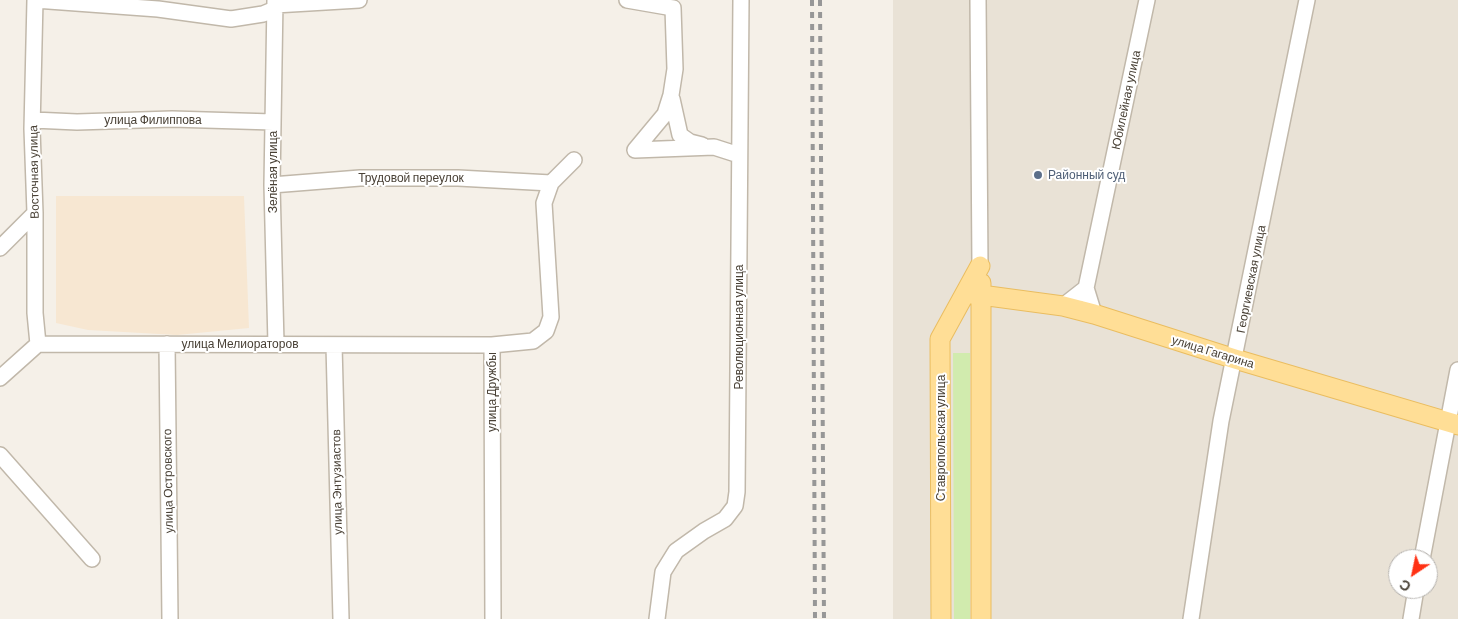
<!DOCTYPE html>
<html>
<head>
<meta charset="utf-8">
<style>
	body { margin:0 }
	#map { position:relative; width:1458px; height:619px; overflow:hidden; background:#f5f0e8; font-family:Barlow,sans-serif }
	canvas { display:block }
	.north { position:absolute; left:1388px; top:549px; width:50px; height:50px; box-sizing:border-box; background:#fff; border:1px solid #b6b3af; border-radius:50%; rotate:214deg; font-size:14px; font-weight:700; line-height:20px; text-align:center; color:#494136 }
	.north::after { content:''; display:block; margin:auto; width:18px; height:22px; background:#ff3114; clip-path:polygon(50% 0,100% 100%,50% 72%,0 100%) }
</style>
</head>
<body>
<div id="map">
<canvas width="1458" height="619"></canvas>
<div class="north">С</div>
</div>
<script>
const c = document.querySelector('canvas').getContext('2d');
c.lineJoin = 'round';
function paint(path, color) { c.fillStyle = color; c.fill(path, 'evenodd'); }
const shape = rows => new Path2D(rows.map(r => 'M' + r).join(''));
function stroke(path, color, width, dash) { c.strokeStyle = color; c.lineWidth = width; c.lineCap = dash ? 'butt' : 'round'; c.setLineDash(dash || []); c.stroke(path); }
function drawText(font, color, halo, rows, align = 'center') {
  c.font = font + ' Barlow,sans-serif'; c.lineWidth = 4; c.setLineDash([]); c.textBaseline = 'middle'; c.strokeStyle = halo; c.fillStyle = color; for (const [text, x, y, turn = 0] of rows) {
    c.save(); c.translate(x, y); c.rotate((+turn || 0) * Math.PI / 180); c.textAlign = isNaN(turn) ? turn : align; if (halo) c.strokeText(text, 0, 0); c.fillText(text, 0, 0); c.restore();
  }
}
const residential = shape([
	[893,0,1458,0,1458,619,893,619],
	[1398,559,1428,559,1428,589,1398,589]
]);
const commercial = shape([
	[56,196,244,196,249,328,177,335,88,330,56,323]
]);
const green = shape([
	[953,353,970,353,970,619,954,619]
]);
const minor = shape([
	[35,0,32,129,35,213,35,313,38,344],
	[35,0,158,9,231,19,263,14,275,9],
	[275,0,272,185,276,344],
	[627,0,673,8,675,69,671,95,665,114,635,150,714,147,739,155],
	[978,0,980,266],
	[275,5,359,0],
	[672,99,680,135,690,142,702,145],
	[33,120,77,122,172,119,273,122],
	[272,185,360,178,458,178,551,183],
	[0,248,35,213],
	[1063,306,1086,288],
	[1094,314,1086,288,1147,0],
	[167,344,170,619],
	[334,345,341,619],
	[0,378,38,344,492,345],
	[0,455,92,559],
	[1422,559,1458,370],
	[493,619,492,345,533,341,546,331,551,317,544,203,551,183,574,160],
	[657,619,663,572,676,551,704,531,725,519,735,506,737,492,741,0],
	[1191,619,1221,421,1307,0],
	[1411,619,1416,589]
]);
const major = shape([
	[981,283,981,619],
	[966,293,1063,306,1094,314,1235,359,1458,425],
	[941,619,940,339,980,266]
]);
const rail = shape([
	[812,0,815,619],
	[820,0,824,619]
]);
const markers = [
	[1038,175,5,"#5c6f8a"]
];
const streetNames = [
	["Юбилейная улица",1126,100,-78],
	["улица Филиппова",153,120],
	["Восточная улица",34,172,-91],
	["Зелёная улица",273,172,-90],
	["Трудовой переулок",411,178],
	["Георгиевская улица",1251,279,-79],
	["Революционная улица",739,327,-90],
	["улица Мелиораторов",240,344],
	["улица Гагарина",1213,352,17],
	["улица Дружбы",492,392,-90],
	["Ставропольская улица",941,438,-90],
	["улица Островского",168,481,-91],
	["улица Энтузиастов",337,482,-91]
];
const serviceNames = [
	["Районный суд",1048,175]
];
paint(residential, '#e9e2d6');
paint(commercial, '#f7e7d2');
paint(green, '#d1ebae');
stroke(minor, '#c1b8aa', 18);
stroke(major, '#eabd60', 21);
stroke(minor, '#fff', 15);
stroke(major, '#ffde96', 19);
stroke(rail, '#979797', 4, [6, 6]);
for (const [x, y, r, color] of markers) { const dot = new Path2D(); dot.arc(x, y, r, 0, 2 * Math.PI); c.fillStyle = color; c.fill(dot); stroke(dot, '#fff', 2); }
drawText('12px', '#494136', '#fff', streetNames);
drawText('12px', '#4e5e75', '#fff', serviceNames, 'left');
</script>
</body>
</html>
